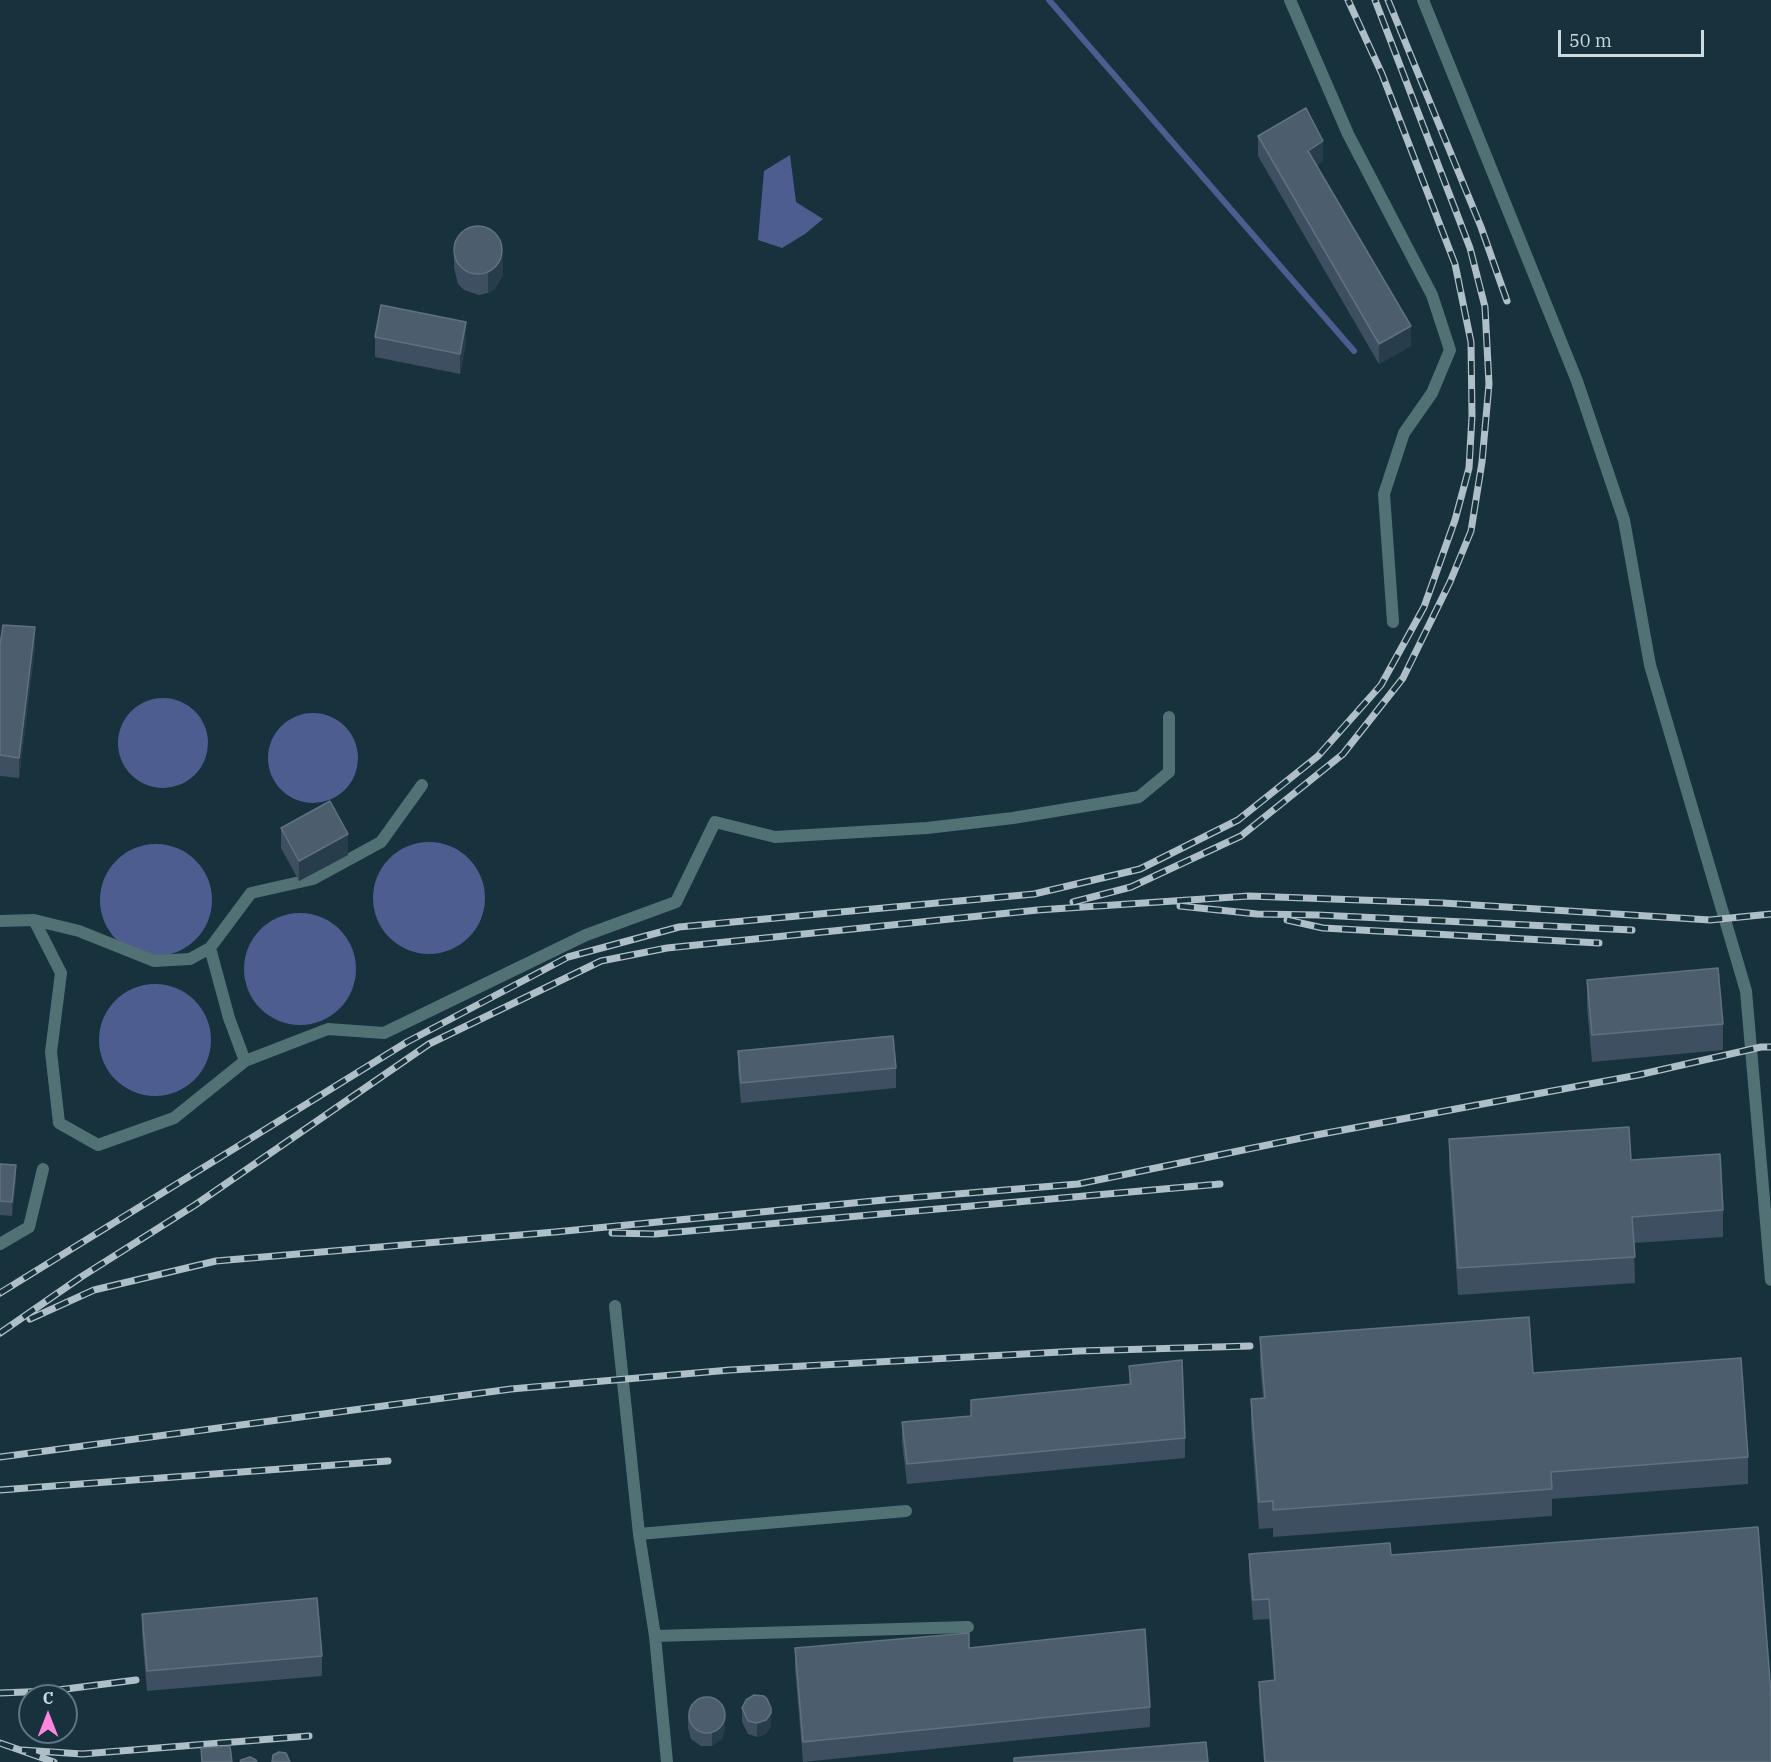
<!DOCTYPE html>
<html>
<head>
<meta charset="utf-8">
<style>
	body { margin:0 }
	#map { position:relative; width:1771px; height:1762px; overflow:hidden; background:#17323d; font-family:"IBM Plex Serif",serif }
	canvas { display:block }
	.north { position:absolute; left:18px; top:1684px; width:60px; height:60px; box-sizing:border-box; background:#17323d; border:2px solid #5f757f; border-radius:50%; rotate:0deg; font-size:16px; font-weight:700; line-height:24px; text-align:center; color:#cbdae1 }
	.north::after { content:''; display:block; margin:auto; width:21px; height:27px; background:#fe85e0; clip-path:polygon(50% 0,100% 100%,50% 72%,0 100%) }
	.scale { position:absolute; left:1558px; top:30px; width:146px; height:27px; box-sizing:border-box; border:3px solid #cbdae1; border-top:0; padding-left:8px; font-size:18px; line-height:21px; white-space:nowrap; color:#cbdae1; -webkit-text-stroke:4px #17323d; paint-order:stroke }
</style>
</head>
<body>
<div id="map">
<canvas width="1771" height="1762"></canvas>
<div class="north">С</div>
<div class="scale">50 m</div>
</div>
<script>
const c = document.querySelector('canvas').getContext('2d');
c.lineJoin = 'round';
function paint(path, color) { c.fillStyle = color; c.fill(path, 'evenodd'); }
const shape = rows => new Path2D(rows.map(r => 'M' + r).join(''));
function stroke(path, color, width, dash) { c.strokeStyle = color; c.lineWidth = width; c.lineCap = dash ? 'butt' : 'round'; c.setLineDash(dash || []); c.stroke(path); }
const water = shape([
	[790,155,796,202,823,219,805,234,782,248,758,240,764,171],
	'118 743a45 45 0 1 1 90 0a45 45 0 1 1-90 0Z',
	'268 758a45 45 0 1 1 90 0a45 45 0 1 1-90 0Z',
	'373 898a56 56 0 1 1 112 0a56 56 0 1 1-112 0Z',
	'100 900a56 56 0 1 1 112 0a56 56 0 1 1-112 0Z',
	'244 969a56 56 0 1 1 112 0a56 56 0 1 1-112 0Z',
	'99 1040a56 56 0 1 1 112 0a56 56 0 1 1-112 0Z'
]);
const stream = shape([
	[1049,0,1354,351]
]);
const lane = shape([
	[1290,0,1348,134,1432,295,1450,350,1432,393,1404,433,1384,494,1393,622],
	[1423,0,1577,381,1624,520,1650,665,1746,991,1771,1280],
	[34,920,61,973,51,1052,59,1123,98,1145,174,1118,245,1061,328,1029,384,1033,586,935,676,902,715,822,775,837,927,828,1013,818,1139,797,1169,772,1169,717],
	[0,921,34,920,79,931,154,961,190,959,210,948],
	[245,1061,229,1018,210,948,251,893,313,879,381,842,422,785],
	[0,1244,29,1227,43,1169],
	[615,1306,639,1534,655,1636,667,1762],
	[639,1534,906,1511],
	[655,1636,968,1627]
]);
const rail = shape([
	[1388,0,1481,227,1507,301],
	[1073,902,1131,887,1241,836,1343,754,1403,678,1450,582,1471,531,1482,462,1489,384,1485,307,1470,248,1375,0],
	[1180,906,1257,914,1318,915,1632,930],
	[1287,920,1323,928,1599,943],
	[612,1233,655,1234,1220,1184],
	[0,1293,407,1042,568,957,679,927,1034,894,1140,869,1238,820,1318,756,1381,685,1424,607,1455,520,1469,468,1472,416,1471,342,1455,264,1382,74,1348,0],
	[30,1319,94,1290,216,1261,555,1232,884,1200,1078,1184,1316,1135,1638,1075,1761,1047,1771,1047],
	[0,1333,81,1277,195,1205,429,1044,601,961,667,948,1038,910,1249,896,1443,903,1710,920,1771,914],
	[0,1457,511,1389,730,1370,1079,1351,1250,1346],
	[0,1490,388,1461],
	[0,1693,50,1691,136,1680],
	[0,1743,54,1762],
	[22,1750,82,1754,309,1736]
]);
const wall = shape([
	[1258,136,1323,161,1317,165,1411,346,1379,364,1258,156],
	[454,248,503,275,495,289,488,293,479,295,464,290,458,284,454,268],
	[375,337,466,342,460,374,375,357],
	[0,645,35,647,19,778,0,776],
	[281,828,348,855,299,881,281,848],
	[1587,980,1723,1024,1723,1050,1592,1062,1587,1007],
	[738,1051,896,1068,896,1088,741,1103,738,1071],
	[1449,1139,1631,1160,1723,1210,1723,1237,1634,1243,1635,1283,1458,1295,1449,1166],
	[0,1164,16,1179,12,1216,0,1215],
	[1260,1337,1533,1373,1748,1457,1748,1484,1552,1499,1552,1516,1273,1537,1273,1528,1259,1529,1251,1425,1251,1399,1263,1398,1260,1364],
	[1129,1366,1185,1438,1185,1458,907,1484,902,1442,902,1422,971,1416,1129,1384],
	[1249,1554,1391,1555,1771,1762,1264,1762,1259,1702,1259,1682,1274,1681,1269,1619,1253,1620,1249,1574],
	[142,1614,322,1656,322,1676,147,1691,142,1634],
	[795,1648,969,1648,1150,1707,1150,1727,803,1762,795,1668],
	[742,1708,771,1721,771,1726,766,1734,757,1737,748,1734,742,1722],
	[688,1714,725,1728,722,1739,712,1746,701,1746,691,1739,688,1728]
]);
const shadedWall = shape([
	[1323,141,1323,161,1308,171,1308,151],
	[503,255,503,275,495,289,488,293,488,273],
	[466,322,466,342,460,374,460,354],
	[1411,326,1411,346,1379,364,1379,344],
	[35,627,35,647,19,778,19,758],
	[348,834,348,855,299,881,299,861],
	[16,1165,16,1179,12,1216,12,1202],
	[771,1708,771,1726,766,1734,757,1737,757,1723],
	[725,1714,725,1728,722,1739,712,1746,712,1733]
]);
const building = shape([
	[1306,108,1323,141,1308,151,1411,326,1379,344,1258,136,1306,108],
	'454 250a24 24 0 1 1 48 0a24 24 0 1 1-48 0Z',
	[381,305,466,322,460,354,375,337,381,305],
	[3,625,35,627,19,758,0,755,0,645,3,625],
	[330,801,348,834,299,861,281,828,330,801],
	[1718,968,1723,1024,1592,1035,1587,980,1718,968],
	[893,1036,896,1068,741,1083,738,1051,893,1036],
	[1629,1127,1631,1160,1720,1154,1723,1210,1632,1217,1635,1257,1458,1268,1449,1139,1629,1127],
	[0,1164,16,1165,12,1202,0,1201,0,1164],
	[1529,1317,1533,1373,1741,1358,1748,1457,1551,1472,1552,1489,1273,1510,1273,1501,1259,1502,1251,1399,1265,1398,1260,1337,1529,1317],
	[1182,1360,1185,1438,907,1464,902,1422,971,1416,971,1400,1131,1384,1129,1366,1182,1360],
	[1758,1527,1771,1694,1771,1762,1265,1762,1259,1682,1275,1680,1269,1599,1253,1600,1249,1554,1390,1543,1391,1555,1758,1527],
	[317,1598,322,1656,147,1671,142,1614,317,1598],
	[1145,1629,1150,1707,803,1742,795,1648,969,1633,969,1648,1145,1629],
	[754,1695,764,1696,767,1699,771,1708,771,1713,766,1720,757,1723,748,1721,742,1708,746,1700,754,1695],
	'689 1715a18 18 0 1 1 36 0a18 18 0 1 1-36 0Z',
	[1206,1742,1208,1762,1014,1762,1014,1758,1206,1742],
	[230,1746,232,1762,202,1762,201,1748,230,1746],
	[279,1752,286,1753,290,1762,272,1762,273,1755,279,1752],
	[250,1757,256,1760,257,1762,240,1762,241,1760,250,1757]
]);
paint(water, '#4e5d90');
stroke(stream, '#4e5d90', 6);
stroke(lane, '#517174', 12);
stroke(rail, '#afbfc7', 7);
stroke(rail, '#17323d', 4.5, [14]);
paint(wall, '#3d4f60');
paint(shadedWall, '#273d4c');
paint(building, '#4c5e6e');
stroke(building, '#607280', 1.5);
</script>
</body>
</html>
